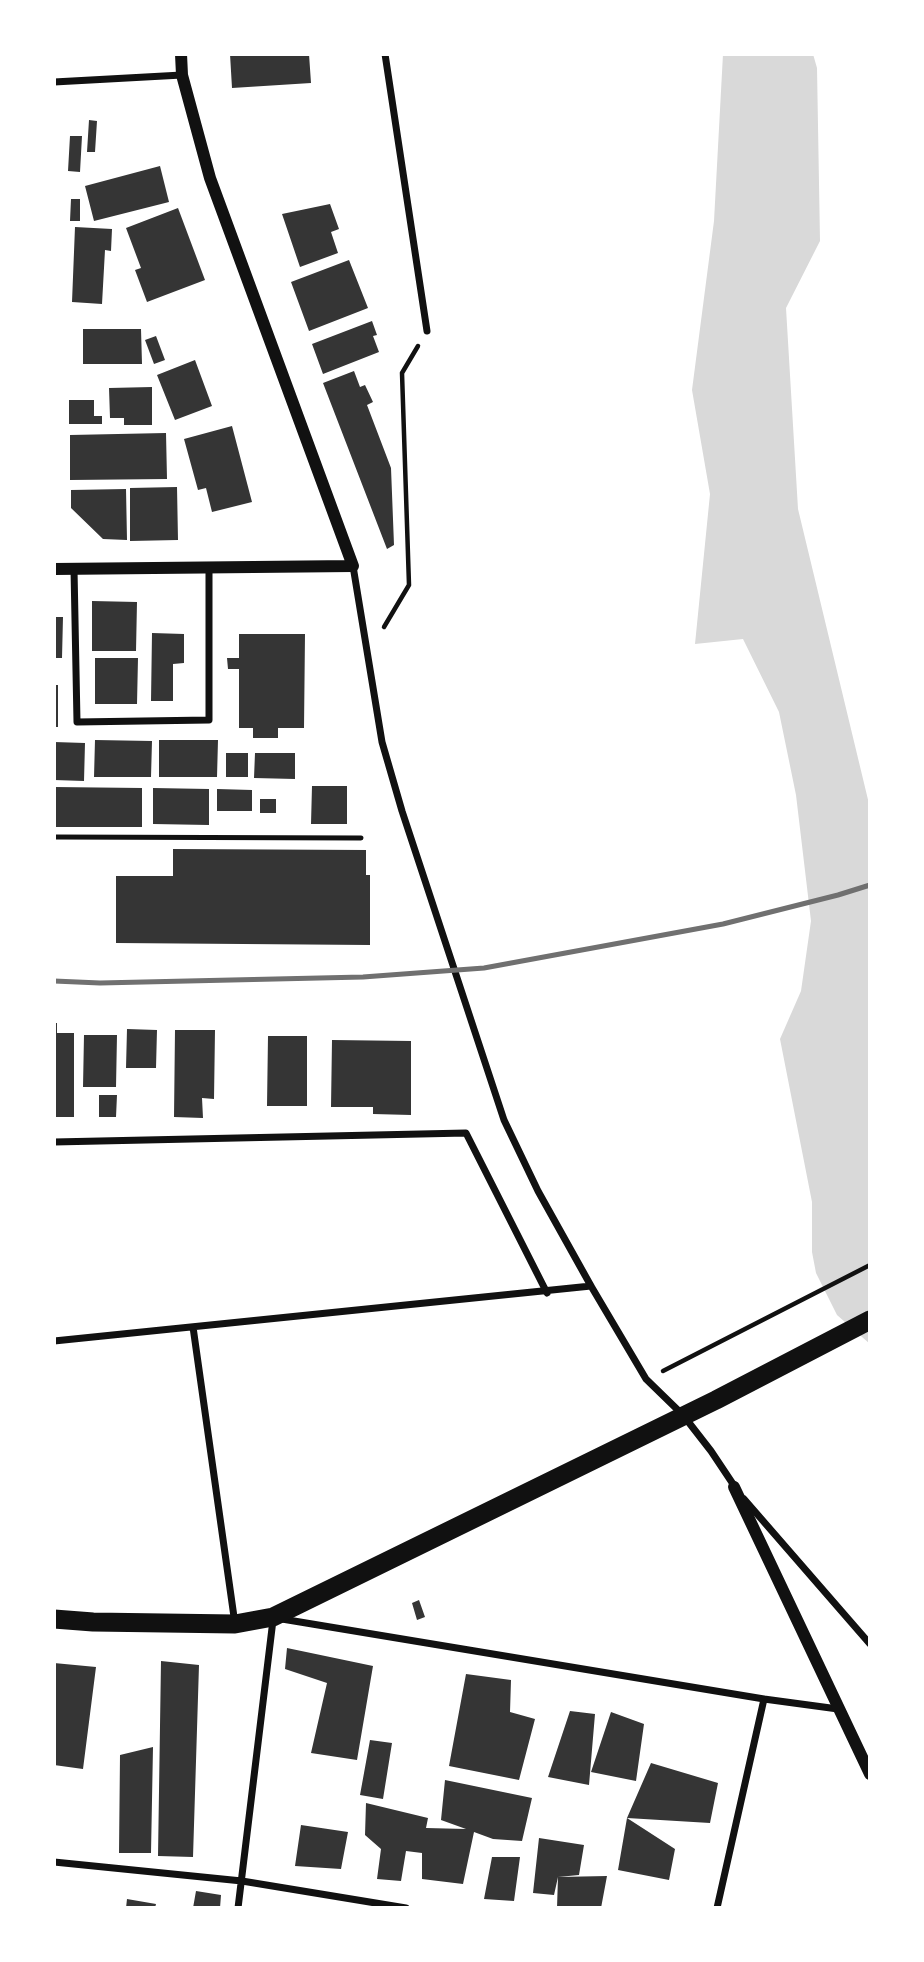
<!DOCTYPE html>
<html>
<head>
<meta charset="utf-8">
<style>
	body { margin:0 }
	#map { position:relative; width:924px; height:1962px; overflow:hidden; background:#fff; font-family:"Noto Sans",sans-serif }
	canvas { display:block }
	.frame { position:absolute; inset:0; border:56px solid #fff; pointer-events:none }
</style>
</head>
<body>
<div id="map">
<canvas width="924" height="1962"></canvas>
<div class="frame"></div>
</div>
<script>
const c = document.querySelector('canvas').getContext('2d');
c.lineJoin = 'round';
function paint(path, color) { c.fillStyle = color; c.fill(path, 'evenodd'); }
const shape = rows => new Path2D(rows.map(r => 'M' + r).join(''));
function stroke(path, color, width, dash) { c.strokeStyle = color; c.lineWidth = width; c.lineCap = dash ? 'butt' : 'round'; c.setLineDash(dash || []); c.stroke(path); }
const water = shape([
	[723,54,813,54,817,68,820,241,786,308,798,509,870,808,870,1344,837,1315,816,1273,812,1252,812,1202,780,1039,801,991,811,921,796,795,779,712,743,639,695,644,710,494,692,390,714,221]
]);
const building = shape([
	[230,54,309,54,311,83,232,88],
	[89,120,97,121,95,152,87,152],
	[70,136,82,136,80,172,68,171],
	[160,166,169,202,94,221,85,186],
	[71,199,80,199,80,221,70,221],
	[330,204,339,229,331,232,338,253,300,267,282,214],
	[178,208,205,280,147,302,135,270,141,268,126,228],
	[75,227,112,229,111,251,105,250,102,304,72,302],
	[349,260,368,308,309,331,291,282],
	[372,321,377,335,373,336,379,352,323,374,312,344],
	[83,329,141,329,142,364,83,364],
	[156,336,165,360,154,364,145,340],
	[195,360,212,406,175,420,157,375],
	[354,371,360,387,365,385,373,402,367,405,391,468,394,545,387,549,323,383],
	[152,387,152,425,124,425,124,418,110,418,109,388],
	[69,400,94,400,94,416,102,416,102,424,69,424],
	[232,426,252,502,212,512,206,488,198,490,184,439],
	[166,433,167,479,70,480,70,435],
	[177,487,178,540,130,541,130,488],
	[126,489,127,540,103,539,71,508,71,490],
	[92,601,137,602,136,651,92,651],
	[54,617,63,617,62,658,54,658],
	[152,633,184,634,184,663,173,664,173,701,151,701],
	[239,634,305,634,304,728,278,728,278,738,253,738,253,728,239,728,239,669,228,669,227,658,239,658],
	[95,658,138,658,137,704,95,704],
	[54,685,58,685,58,727,54,727],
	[95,740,152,741,151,777,94,777],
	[159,740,218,740,217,777,159,777],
	[54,742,85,743,84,781,54,780],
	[226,753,248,753,248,777,226,777],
	[255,753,295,753,295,779,254,778],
	[312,786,347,786,347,824,311,824],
	[54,787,142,788,142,827,54,827],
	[153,788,209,789,209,825,153,824],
	[217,789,252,790,252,811,217,811],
	[260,799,276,799,276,813,260,813],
	[173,849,366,850,366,875,370,875,370,945,116,943,116,876,173,876],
	[54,1023,57,1023,57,1033,74,1033,74,1117,54,1117],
	[127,1029,157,1030,156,1068,126,1068],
	[175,1030,215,1030,214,1099,202,1098,203,1118,174,1117],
	[84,1035,117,1035,116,1087,83,1087],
	[268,1036,307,1036,307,1106,267,1106],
	[332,1040,411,1041,411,1115,373,1114,373,1107,331,1107],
	[99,1095,117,1095,116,1117,99,1117],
	[419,1600,425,1617,417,1620,412,1603],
	[287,1648,373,1666,357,1760,311,1753,327,1683,285,1669],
	[161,1661,199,1665,193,1857,158,1856],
	[54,1663,96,1667,83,1769,54,1765],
	[466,1674,511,1680,510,1712,535,1719,519,1780,449,1766],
	[570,1711,595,1714,589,1785,548,1777],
	[611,1712,644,1724,636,1781,591,1772],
	[370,1740,392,1743,383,1799,360,1795],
	[153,1747,151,1853,119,1853,120,1755],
	[651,1763,718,1783,710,1823,627,1818,675,1849,669,1880,618,1870,627,1818],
	[445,1780,532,1798,522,1841,493,1839,474,1832,463,1884,422,1879,422,1853,406,1851,401,1881,377,1879,381,1849,365,1835,366,1803,428,1818,426,1828,466,1829,441,1820],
	[301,1825,348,1832,341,1869,295,1866],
	[539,1838,584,1845,579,1875,558,1877,607,1876,601,1908,557,1908,558,1877,554,1895,533,1893],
	[492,1857,520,1857,514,1901,484,1899],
	[196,1891,221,1895,220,1908,193,1908],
	[127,1899,156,1904,155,1908,126,1908]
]);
const path = shape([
	[384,627,409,585,402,373,418,346],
	[663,1371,870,1265]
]);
const service = shape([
	[54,837,361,838]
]);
const minor = shape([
	[385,54,427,331],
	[54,82,182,75],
	[353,566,382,742,402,811,504,1120,538,1191,591,1286,646,1379,683,1415,711,1451,737,1490],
	[74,569,77,722,209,720,209,567],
	[54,1142,466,1133,547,1293],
	[193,1327,235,1624],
	[54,1341,591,1286],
	[744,1499,870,1644],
	[282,1619,764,1699,838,1709],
	[54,1862,242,1881,406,1908],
	[238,1908,273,1620],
	[717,1908,764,1699]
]);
const tertiary = shape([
	[54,569,353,566,210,178,182,75,181,54],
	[734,1487,870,1774]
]);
const trunk = shape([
	[54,1619,93,1622,235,1624,273,1617,716,1400,870,1320]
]);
const rail = shape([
	[54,981,100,983,363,977,484,968,723,924,838,895,870,885]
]);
paint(water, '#d9d9d9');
paint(building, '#353535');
stroke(path, '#111', 4.5);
stroke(service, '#111', 5);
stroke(minor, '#111', 7);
stroke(tertiary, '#111', 12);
stroke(trunk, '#111', 19);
stroke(rail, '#707070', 5);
</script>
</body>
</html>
